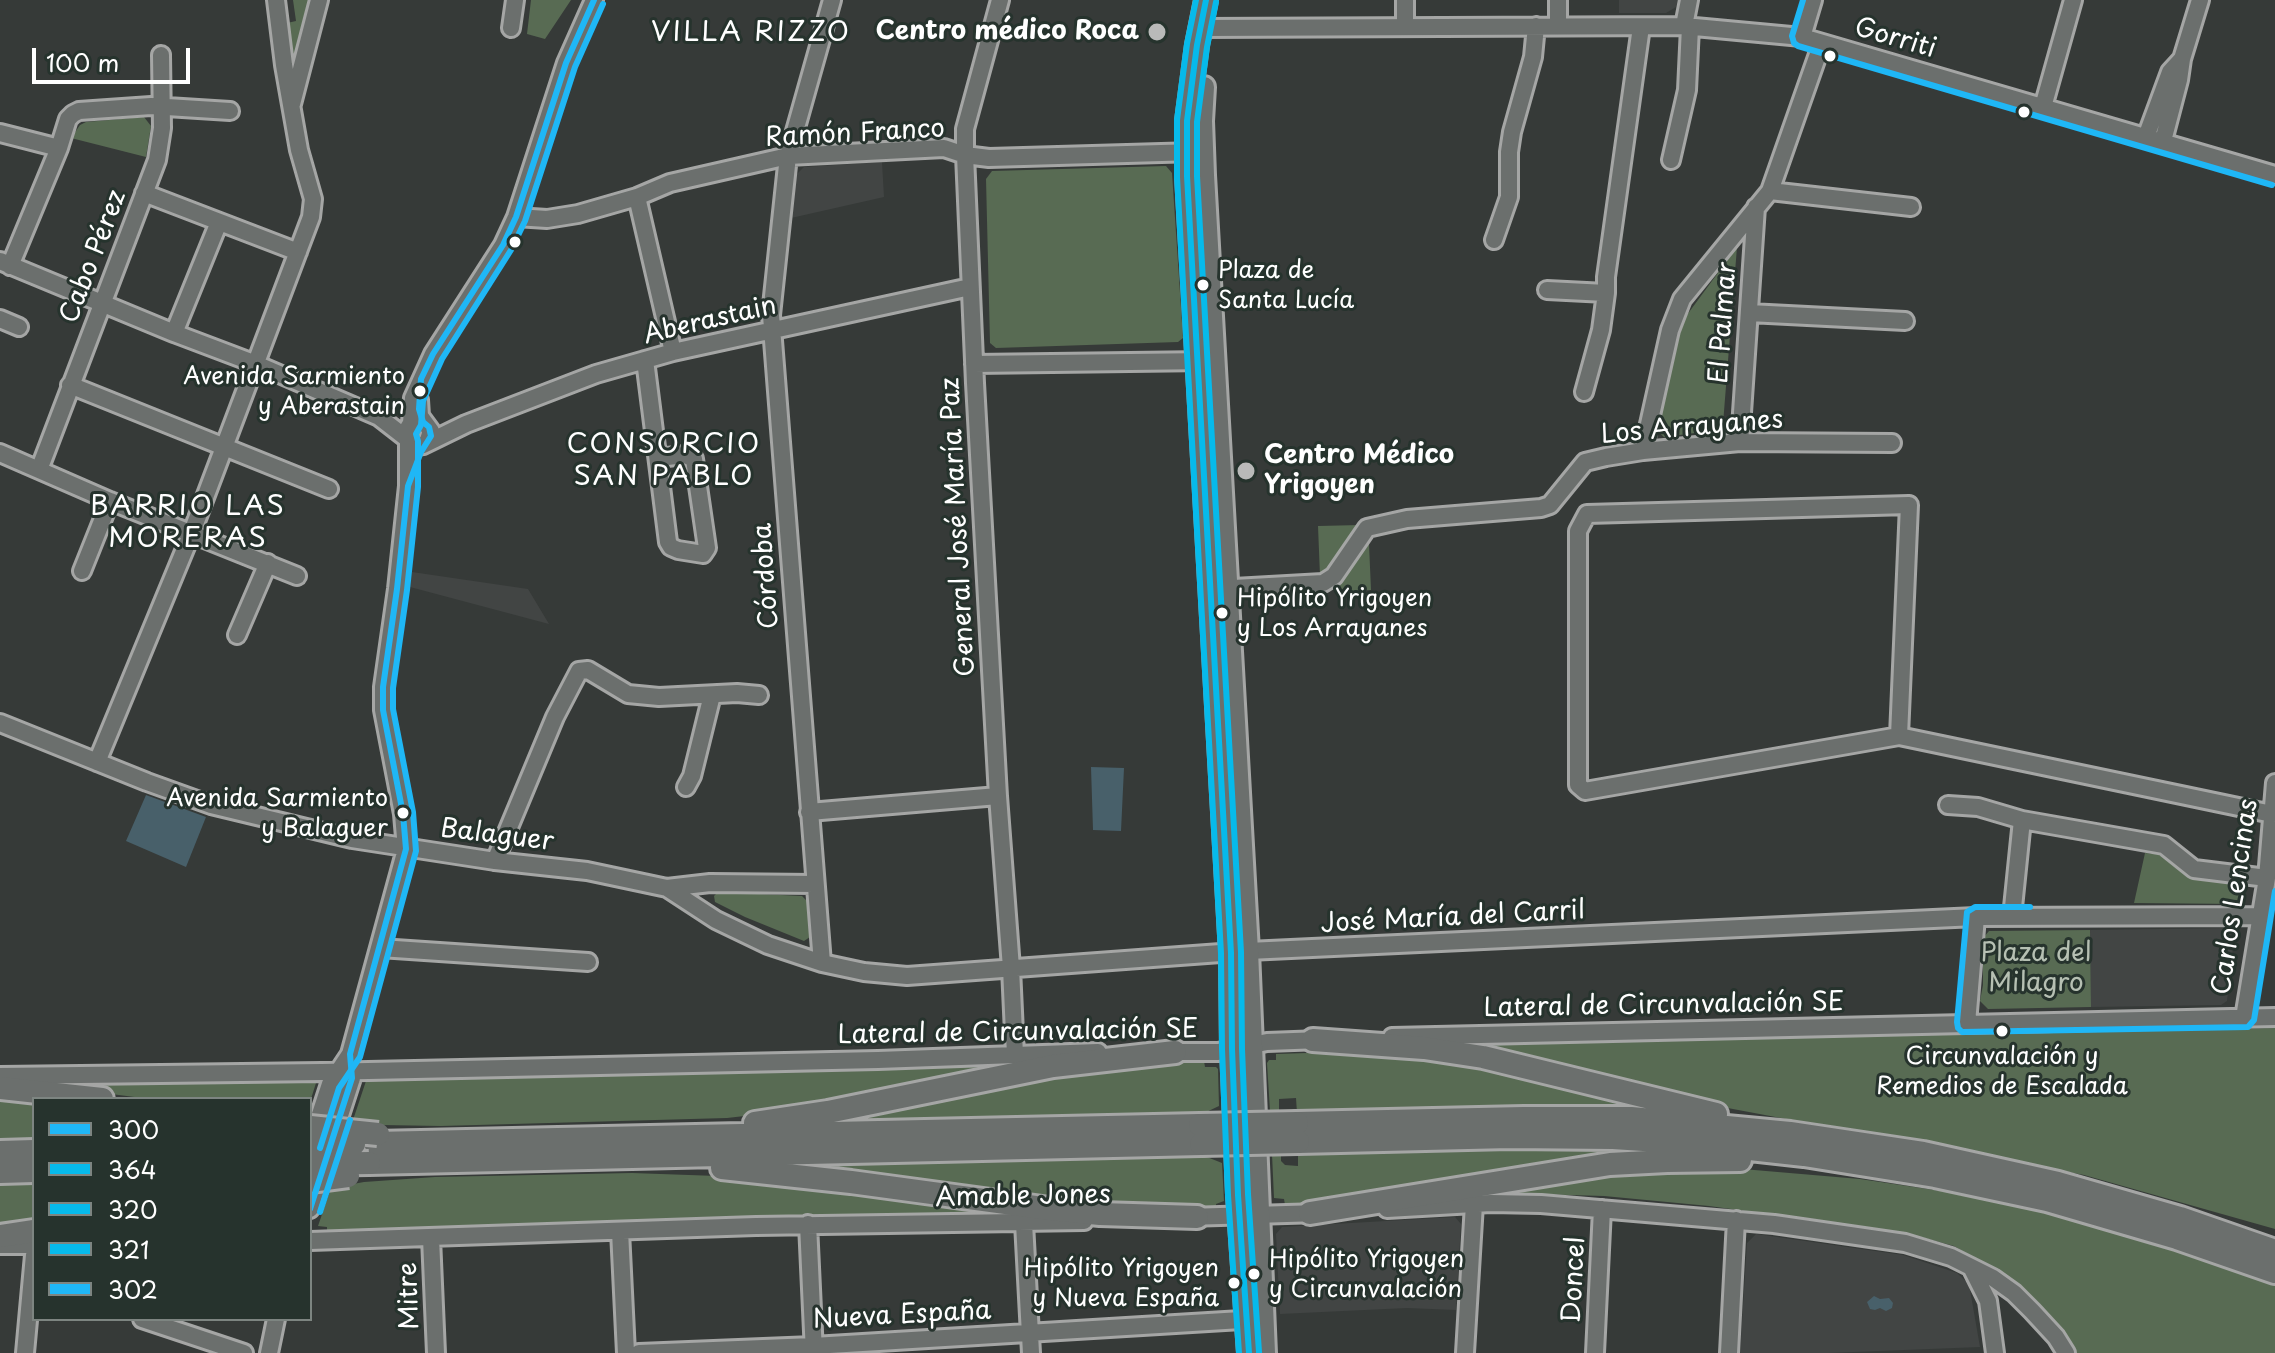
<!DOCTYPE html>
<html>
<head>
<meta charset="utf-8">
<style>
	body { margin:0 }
	#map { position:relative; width:2275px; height:1353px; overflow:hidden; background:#363a38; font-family:"Playpen Sans",sans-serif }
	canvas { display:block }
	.legend { position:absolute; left:32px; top:1097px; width:280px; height:224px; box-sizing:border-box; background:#26332d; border:2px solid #7d8581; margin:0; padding:10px 14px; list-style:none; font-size:24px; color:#fff }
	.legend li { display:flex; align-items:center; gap:16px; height:40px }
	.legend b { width:40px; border:2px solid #7d8581 }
	.scale { position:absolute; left:32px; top:48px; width:158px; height:36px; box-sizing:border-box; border:4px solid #fff; border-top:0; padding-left:10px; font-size:24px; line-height:28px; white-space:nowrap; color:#fff; -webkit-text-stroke:6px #26332d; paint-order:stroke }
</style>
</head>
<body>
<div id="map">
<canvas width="2275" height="1353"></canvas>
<ul class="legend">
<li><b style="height:10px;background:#1fb7f6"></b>300</li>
<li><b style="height:10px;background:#06baeb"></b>364</li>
<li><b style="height:10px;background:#06baeb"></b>320</li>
<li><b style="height:10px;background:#06baeb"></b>321</li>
<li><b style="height:10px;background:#1fb7f6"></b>302</li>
</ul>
<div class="scale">100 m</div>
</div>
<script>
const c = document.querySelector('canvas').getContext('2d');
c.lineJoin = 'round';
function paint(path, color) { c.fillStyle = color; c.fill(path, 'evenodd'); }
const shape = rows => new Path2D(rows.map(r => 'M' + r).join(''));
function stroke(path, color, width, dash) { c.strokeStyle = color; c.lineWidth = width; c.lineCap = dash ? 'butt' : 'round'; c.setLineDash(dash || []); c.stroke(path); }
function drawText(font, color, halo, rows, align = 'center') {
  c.font = font + ' "Playpen Sans",sans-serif'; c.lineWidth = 6; c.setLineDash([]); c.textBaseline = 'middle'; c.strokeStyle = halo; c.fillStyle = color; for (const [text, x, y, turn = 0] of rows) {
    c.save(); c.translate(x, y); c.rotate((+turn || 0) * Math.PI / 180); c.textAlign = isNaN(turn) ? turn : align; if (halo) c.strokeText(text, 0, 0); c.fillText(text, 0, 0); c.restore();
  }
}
const built = shape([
	[1619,0,1678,0,1676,7,1666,13,1619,13],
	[882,162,884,197,791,218,796,175,804,167],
	[412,572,528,589,549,624,410,587],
	[2228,928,2234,939,2227,1001,2221,1005,2091,1007,2090,930],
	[1455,1217,1461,1224,1456,1310,1407,1308,1280,1314,1276,1234,1282,1227],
	[1756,1234,1903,1255,1957,1273,1969,1284,1980,1347,1829,1353,1740,1353,1747,1243]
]);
const green = shape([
	[293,0,310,0,294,57,290,55,287,23,296,21],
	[531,0,571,0,545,39,527,34],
	[144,117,151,126,146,157,71,138,80,125,86,122],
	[1166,166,1172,173,1183,338,1178,342,996,348,990,343,986,179,992,171],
	[1737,247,1723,424,1718,430,1664,437,1656,430,1681,323],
	[1360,525,1332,571,1320,576,1318,526],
	[1369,544,1371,590,1335,592,1338,582,1363,547],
	[2145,853,2165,855,2181,872,2242,881,2238,904,2134,903],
	[718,892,802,896,807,901,810,937,804,941,745,917,715,902,714,896],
	[2090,930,2091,1007,1988,1009,1980,1001,1983,985,1983,938,1989,931],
	[2275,1028,2275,1229,2084,1175,1717,1106,1466,1044],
	[1400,1050,1415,1051,1666,1110,1297,1113,1296,1098,1279,1099,1279,1111,1270,1111,1267,1063,1269,1060,1276,1060,1276,1054],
	[1046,1061,771,1113,727,1118,441,1126,381,1125,353,1120,366,1081,375,1079,966,1066],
	[1130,1061,1204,1061,1205,1067,1216,1067,1218,1069,1219,1106,1200,1115,779,1123],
	[312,1078,310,1083,316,1083,310,1102,310,1099,150,1099,49,1086,0,1084],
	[0,1091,34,1099,34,1141,0,1141],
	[1485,1147,1609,1148,1675,1151,1315,1203,1285,1205,1284,1199,1274,1198,1272,1154,1281,1154,1281,1161,1285,1165,1298,1166,1298,1152],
	[1202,1155,1222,1163,1224,1201,1216,1204,1216,1207,1128,1210,779,1164],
	[1719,1167,1860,1179,2002,1200,2160,1242,2275,1282,2275,1353,2076,1353,2060,1329,2042,1308,2004,1276,1954,1246,1906,1233,1709,1206,1604,1196,1496,1193,1580,1176],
	[632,1173,746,1177,1015,1214,773,1216,424,1229,327,1231,327,1227,318,1226,331,1188,364,1182,435,1177],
	[34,1180,34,1228,0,1232,0,1181]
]);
const water = shape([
	[1091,767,1124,768,1121,831,1093,830],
	[146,795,206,817,186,867,126,841],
	[1874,1296,1880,1299,1889,1298,1893,1303,1892,1308,1886,1311,1880,1308,1875,1310,1870,1309,1867,1302]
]);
const minor = shape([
	[1000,0,965,129,965,155,975,383,998,796,1011,968,1015,1055],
	[1405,0,1405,27],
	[1558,26,1558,0],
	[1684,26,1689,0],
	[511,28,515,0],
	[1201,28,1684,26,1802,37,2275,175],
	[1802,37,1813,0],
	[292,104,319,0],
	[2043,107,2073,0],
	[0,133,59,148],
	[2146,137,2170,72,2181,60],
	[2163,141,2179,80,2182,59,2200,0],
	[1671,160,1687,90,1690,27],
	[1770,191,1911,207],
	[144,193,298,252],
	[637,197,673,352],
	[516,217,547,219,578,214,637,197,670,183,788,156,944,148,965,155,989,158,1196,152],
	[1494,240,1509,197,1509,152,1512,132,1533,57,1536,26],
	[0,261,174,333,256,364,379,417,406,438],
	[10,266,59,148,68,119,73,114,79,111,151,106,230,111],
	[1547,290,1606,293],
	[1749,313,1905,321],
	[0,319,19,327],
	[174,333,219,222],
	[645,360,668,542,671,547,678,550,703,554,707,548,694,459,685,455,658,458],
	[974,364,1208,361],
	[70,385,329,489],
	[1584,392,1601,330,1606,293,1606,277,1641,27],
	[419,400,420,416,431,431,427,443],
	[408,441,415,446,423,445,466,424,596,374,673,352,970,287],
	[1740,442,1756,207],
	[1643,451,1670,330,1682,299,1770,191,1822,43],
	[0,453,110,501,297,576],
	[39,470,157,160,162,128,161,55],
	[82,571,110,501],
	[1216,589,1323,583,1334,576,1367,528,1407,519,1541,508,1550,505,1585,462,1606,457,1643,451,1740,442,1892,443],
	[237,635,268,563],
	[0,723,147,782,211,805,352,839,495,861,587,871,667,888,710,883,815,884],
	[1899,736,1909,505,1587,514,1578,531,1578,785,1585,791,1899,736,2272,814],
	[97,762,192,532,311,217,313,199,299,150,284,65,276,0],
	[686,787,692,776,712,695],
	[1948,805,1978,807,2022,820,2164,845,2194,869,2267,878],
	[809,812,998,796],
	[495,861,555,717,579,671,588,670,628,694,659,697,737,693,759,695],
	[667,888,716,920,768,945,822,963,864,972,907,976,1248,951,1976,917,2262,916],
	[2012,917,2022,820],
	[380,948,588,962],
	[822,963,771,315,788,156,832,0],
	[2244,1018,2267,878,2275,783],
	[1967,1023,1976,917],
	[1392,1037,2275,1017],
	[1165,1052,1218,1052,1267,1042,1321,1040],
	[0,1076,322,1072,878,1060,1098,1052],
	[313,1136,330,1084,350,1054,406,849,403,814,383,710,383,687,397,589,408,486,408,441,405,433,411,423,413,398,433,354,503,245,516,217,566,63,594,0],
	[333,1137,352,1078,351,1064],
	[310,1209,322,1171],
	[1387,1209,1491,1203,1541,1204,1774,1224,1905,1243,1951,1257,1993,1278,2014,1293,2032,1311,2056,1337,2066,1353],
	[1187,1217,1320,1213],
	[1024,1223,1031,1353],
	[808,1224,814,1353],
	[620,1231,626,1353],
	[431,1238,436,1353],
	[310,1241,756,1226,1084,1221],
	[0,1245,34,1245],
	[1971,1267,1988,1301,1995,1353],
	[142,1319,244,1353],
	[25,1353,34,1255],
	[269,1353,276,1319],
	[639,1353,813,1346,1258,1319],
	[1465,1353,1474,1204],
	[1595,1353,1602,1209],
	[1729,1353,1736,1220]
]);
const major = shape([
	[1206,0,1197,45,1187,121,1187,176,1231,953,1232,1049,1238,1195,1249,1353],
	[1204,87,1202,121,1204,175,1248,951,1265,1353]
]);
const highway = shape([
	[1313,1040,1424,1048,1483,1057,1716,1114],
	[0,1088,102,1099],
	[755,1123,828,1112,1053,1066,1175,1052],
	[1297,1123,1524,1118,1631,1118,1790,1133,1923,1153,2058,1183,2180,1218,2275,1251],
	[1298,1142,1510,1137,1613,1138,1705,1144,1804,1155,1935,1176,2047,1200,2177,1238,2275,1272],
	[375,1143,1200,1125],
	[0,1152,34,1151],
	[369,1163,1201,1144],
	[722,1168,851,1182,1050,1209,1100,1214,1197,1217],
	[0,1172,34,1171],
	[1310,1213,1610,1164,1667,1161,1740,1160],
	[0,1236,34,1231]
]);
const highwayBridge = shape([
	[1200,1125,1297,1123],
	[310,1127,378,1134],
	[1201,1144,1298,1142],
	[310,1145,354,1144],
	[310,1164,369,1163],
	[310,1181,348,1176]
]);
const bus1 = shape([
	[310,1209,352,1078,350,1054,406,849,403,814,383,710,383,687,397,589,408,486,421,452,431,436,429,427,423,422,419,409,421,379,433,354,503,245,516,217,566,63,594,0]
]);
const bus2 = shape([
	[1206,0,1197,45,1187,121,1187,176,1231,953,1232,1049,1238,1195,1249,1353]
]);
const bus3 = shape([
	[1196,0,1187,44,1177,120,1177,177,1221,953,1222,1049,1228,1195,1239,1353]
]);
const bus4 = shape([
	[1216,2,1207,47,1197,122,1197,176,1241,952,1242,1049,1248,1194,1259,1352]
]);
const bus5 = shape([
	[1803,0,1792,36,1794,43,1798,46,2272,185],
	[2030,907,1975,907,1967,912,1957,1022,1958,1028,1962,1032,2248,1027,2254,1020,2275,891],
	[320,1148,339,1088,360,1057,416,851,413,812,393,709,393,688,407,590,418,487,418,441,416,434,421,425,423,401,442,359,511,250,525,221,575,67,603,4],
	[320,1212,350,1120]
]);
const markers = [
	[1157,32,10,"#b9bab9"],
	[1830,56,7,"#fff"],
	[2024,112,7,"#fff"],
	[515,242,7,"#fff"],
	[1203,285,7,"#fff"],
	[420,391,7,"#fff"],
	[1246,471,10,"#b9bab9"],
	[1222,613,7,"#fff"],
	[403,813,7,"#fff"],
	[2002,1031,7,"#fff"],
	[1254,1274,7,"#fff"],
	[1234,1283,7,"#fff"]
];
const busNames = [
	["Plaza de",1218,271],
	["Santa Lucía",1218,301],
	["Avenida Sarmiento",405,377,"right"],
	["y Aberastain",405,407,"right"],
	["Hipólito Yrigoyen",1237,599],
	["y Los Arrayanes",1237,629],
	["Avenida Sarmiento",388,799,"right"],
	["y Balaguer",388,829,"right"],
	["Circunvalación y",2002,1057,"center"],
	["Remedios de Escalada",2002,1087,"center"],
	["Hipólito Yrigoyen",1269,1260],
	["y Circunvalación",1269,1290],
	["Hipólito Yrigoyen",1219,1269,"right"],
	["y Nueva España",1219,1299,"right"]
];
const poiNames = [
	["Centro médico Roca",1139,32],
	["Centro Médico",1264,456,"left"],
	["Yrigoyen",1264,486,"left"]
];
const streetNames = [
	["Gorriti",1895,39,16],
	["Ramón Franco",855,134,-3],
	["Cabo Pérez",94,257,-69],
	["Aberastain",710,321,-13],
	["El Palmar",1724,323,-86],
	["Los Arrayanes",1692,428,-5],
	["General José María Paz",959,527,-93],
	["Córdoba",767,576,-94],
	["Balaguer",497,836,7],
	["Carlos Lencinas",2236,897,-82],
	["José María del Carril",1453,918,-3],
	["Lateral de Circunvalación SE",1664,1006,-1],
	["Lateral de Circunvalación SE",1018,1033,-1],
	["Amable Jones",1023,1197,-1],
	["Doncel",1575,1280,-87],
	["Mitre",410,1296,-92],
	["Nueva España",902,1316,-3]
];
const parkNames = [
	["Plaza del",2036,954],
	["Milagro",2036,984]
];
const neighbourhoodNames = [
	["VILLA RIZZO",751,33],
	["CONSORCIO",664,445],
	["SAN PABLO",664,477],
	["BARRIO LAS",188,507],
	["MORERAS",188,539]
];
paint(built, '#424544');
paint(green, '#586b53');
paint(water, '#48606a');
stroke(minor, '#a5a6a5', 22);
stroke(major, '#a5a6a5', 26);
stroke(highway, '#a5a6a5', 28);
stroke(minor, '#6b6f6d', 16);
stroke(major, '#6b6f6d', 20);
stroke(highway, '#6b6f6d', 22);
stroke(highwayBridge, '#a5a6a5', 28, []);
stroke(highwayBridge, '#6b6f6d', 22);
stroke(bus1, '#1fb7f6', 6);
stroke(bus2, '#06baeb', 6);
stroke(bus3, '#06baeb', 6);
stroke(bus4, '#06baeb', 6);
stroke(bus5, '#1fb7f6', 6);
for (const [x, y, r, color] of markers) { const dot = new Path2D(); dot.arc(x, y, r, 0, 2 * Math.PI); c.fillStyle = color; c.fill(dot); stroke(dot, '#26332d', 3); }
drawText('24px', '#fff', '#26332d', busNames, 'left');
drawText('bold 26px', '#fff', '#26332d', poiNames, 'right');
drawText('26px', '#fff', '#26332d', streetNames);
drawText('26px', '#b6c0b3', '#26332d', parkNames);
c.letterSpacing = '2px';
drawText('28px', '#fff', '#26332d', neighbourhoodNames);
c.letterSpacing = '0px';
</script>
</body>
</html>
